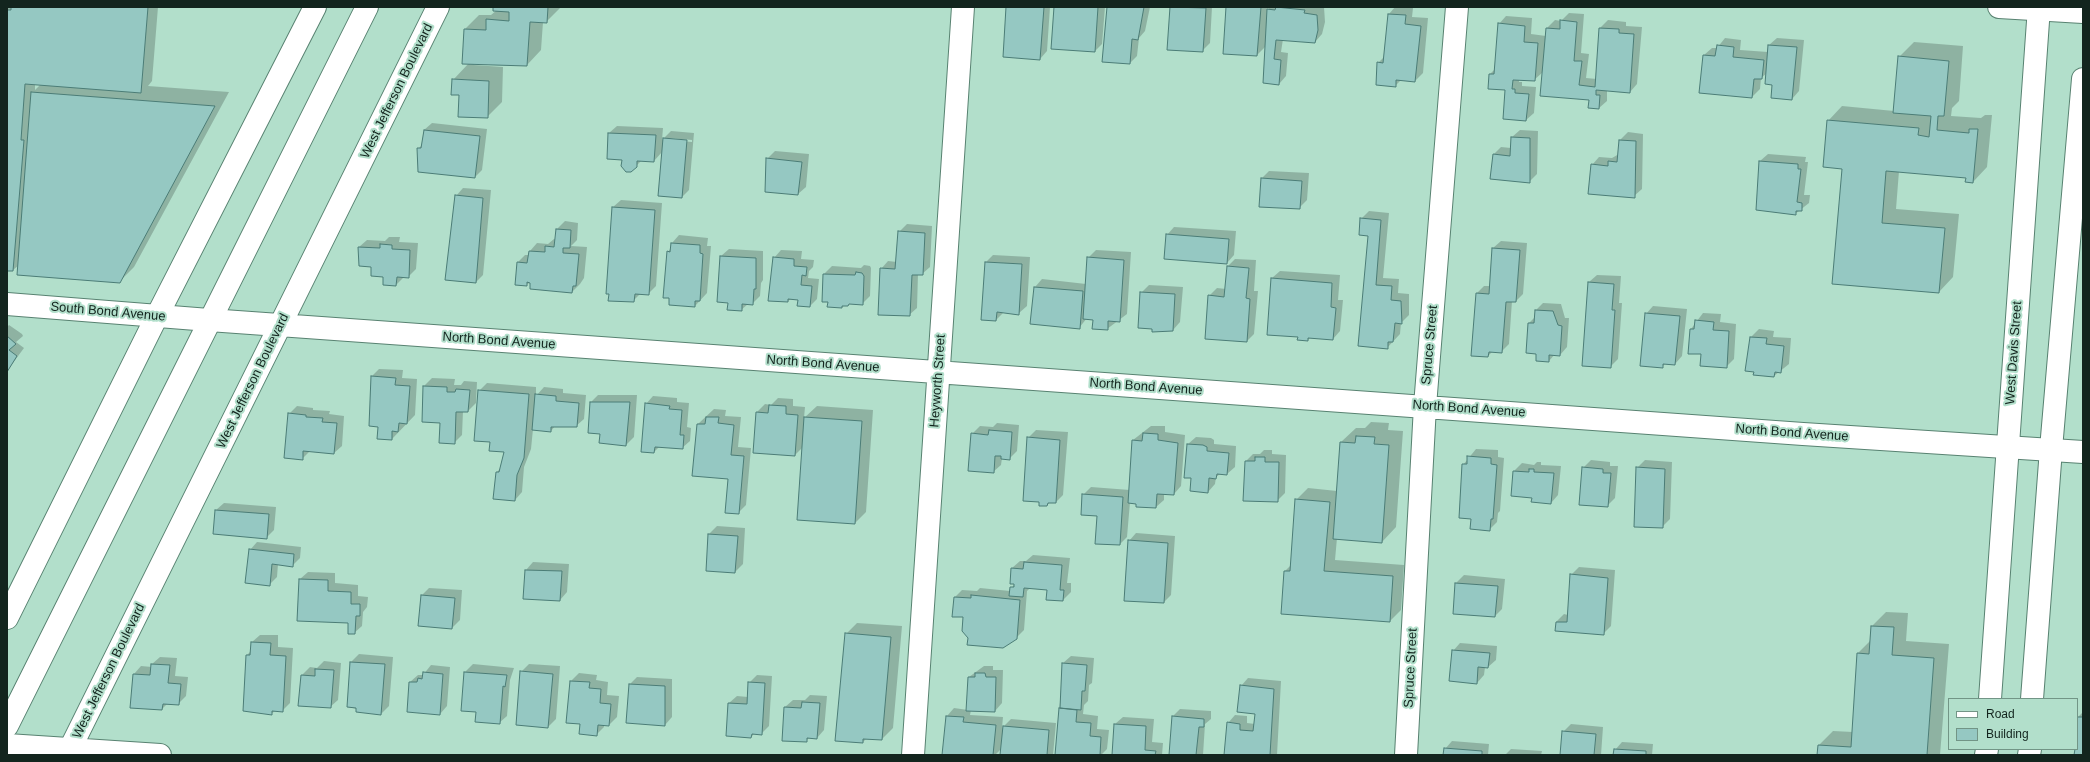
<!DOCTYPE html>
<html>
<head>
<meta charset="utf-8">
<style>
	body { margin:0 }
	#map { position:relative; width:2090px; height:762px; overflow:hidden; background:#b2dfcb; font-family:Arial,sans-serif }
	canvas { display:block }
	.frame { position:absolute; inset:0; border:8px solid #13251e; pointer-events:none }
	.legend { position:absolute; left:1948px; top:698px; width:130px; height:52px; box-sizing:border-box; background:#b2dfcb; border:1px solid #729586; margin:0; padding:5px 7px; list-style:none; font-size:12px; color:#13251e }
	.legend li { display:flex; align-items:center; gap:8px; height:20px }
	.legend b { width:20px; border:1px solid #729586 }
</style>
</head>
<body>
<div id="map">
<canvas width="2090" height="762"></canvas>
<div class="frame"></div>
<ul class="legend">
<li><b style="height:5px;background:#fff"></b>Road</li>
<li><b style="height:11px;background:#95c8c2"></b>Building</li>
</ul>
</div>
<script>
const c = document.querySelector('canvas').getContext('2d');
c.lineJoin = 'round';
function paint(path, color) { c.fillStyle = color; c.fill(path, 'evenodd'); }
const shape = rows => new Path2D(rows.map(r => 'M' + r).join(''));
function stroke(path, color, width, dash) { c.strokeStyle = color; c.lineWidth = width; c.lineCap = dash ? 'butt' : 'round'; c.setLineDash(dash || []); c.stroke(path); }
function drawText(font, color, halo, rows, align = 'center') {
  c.font = font + ' Arial,sans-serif'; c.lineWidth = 4; c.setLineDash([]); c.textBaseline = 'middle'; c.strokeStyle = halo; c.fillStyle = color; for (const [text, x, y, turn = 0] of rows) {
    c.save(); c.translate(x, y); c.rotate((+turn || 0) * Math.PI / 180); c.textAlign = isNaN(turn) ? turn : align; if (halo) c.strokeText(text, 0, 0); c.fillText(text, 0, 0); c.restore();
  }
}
const shadow = shape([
	[7,7,158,7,152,81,148,86,229,92,134,267,119,282,19,265,13,270,7,270],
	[35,83,41,84,35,90],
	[494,7,561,7,546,22,543,22,541,50,527,65,474,64,474,65,503,67,502,102,487,117,460,94,453,80,469,63,465,29,479,15,491,15,497,10],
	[1007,7,1050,7,1047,51,1040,59],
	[1055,7,1105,7,1102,44,1095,51],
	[1108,7,1150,7,1145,31,1139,38,1137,56,1130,63],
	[1171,7,1212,7,1210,43,1202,51,1168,49],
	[1227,7,1268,7,1267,10,1270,7,1324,7,1325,22,1322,34,1315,42,1283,39,1281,52,1288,53,1286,76,1279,84,1266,46,1257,55],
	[1395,7,1413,8,1412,17,1428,18,1423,73,1415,81,1401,80,1395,86,1378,63,1385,56,1389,14],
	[1569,13,1584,14,1581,53,1589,54,1586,78,1597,79,1600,28,1608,20,1626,22,1626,26,1642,27,1637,84,1630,92,1607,90,1607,101,1599,108,1590,99,1543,72,1534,80,1519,79,1519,82,1522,82,1522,86,1536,87,1534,113,1526,120,1506,89,1489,88,1490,74,1495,69,1499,24,1506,16,1532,18,1531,34,1546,36,1547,28,1555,20,1561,21],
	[1725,38,1741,40,1740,50,1768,52,1769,45,1777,38,1804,40,1799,91,1792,99,1773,84,1767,73,1761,78,1760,89,1752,97,1704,55,1712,48,1717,48],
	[1914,42,1963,46,1959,101,1952,108,1951,116,1981,118,1985,115,1992,115,1987,167,1973,182,1967,177,1899,171,1896,209,1959,214,1953,277,1939,292,1833,283,1843,168,1828,121,1842,106,1894,111,1899,57],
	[432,123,487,129,482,170,475,177,418,149,423,144,424,130],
	[617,126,663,128,662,140,671,131,694,133,689,190,682,197,662,152,654,161,642,160,631,171,609,133],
	[669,138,692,140,692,142,669,140],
	[1520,130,1538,131,1537,174,1529,182,1493,155,1501,147,1511,148,1512,137],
	[1628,132,1643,134,1642,189,1634,196,1592,165,1599,157,1612,158,1619,154,1620,140],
	[775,151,809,154,806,187,798,194,767,159],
	[1768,154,1806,157,1805,162,1808,162,1804,195,1810,195,1809,203,1795,214,1760,161],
	[1269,171,1309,173,1307,200,1299,208,1262,178],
	[463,188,491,190,483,275,476,282,456,196],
	[621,200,662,203,656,286,648,294,641,293,633,301,613,207],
	[1369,211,1389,213,1383,278,1399,279,1398,293,1409,294,1409,315,1401,323,1400,334,1387,348,1359,345,1369,235,1361,219],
	[565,221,578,223,577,240,571,246,587,247,584,278,580,284,572,292,531,282,526,285,518,262,525,255,529,255,530,251,537,243,548,244,554,239,556,239,557,229],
	[907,224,932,226,930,267,922,274,918,274,917,308,909,315,881,269,888,261,897,262,899,232],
	[1174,227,1236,231,1234,255,1227,263,1167,235],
	[679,235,708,238,707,246,711,246,707,293,695,306,668,252,671,248,672,243],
	[389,237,400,237,399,242,418,243,416,269,408,277,404,277,396,285,372,266,359,247,367,240,385,241],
	[1501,241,1527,243,1523,294,1516,301,1512,301,1509,344,1501,352,1493,351,1488,356,1477,293,1484,286,1491,286,1493,248],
	[729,249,763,251,763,280,761,283,760,296,752,304,748,304,741,310,729,302,721,256],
	[781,250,802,251,801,259,814,260,813,267,809,271,808,278,819,279,817,299,810,306,799,299,791,299,788,301,774,258],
	[1096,250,1131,252,1127,314,1107,329,1094,319,1087,318,1079,328,1031,323,1035,287,1042,279,1086,284,1088,258],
	[993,255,1030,257,1027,306,1019,313,1003,313,996,320,986,262],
	[1235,259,1256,260,1254,291,1258,291,1254,334,1247,341,1209,296,1217,288,1226,289,1228,266],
	[864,265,870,266,871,268,870,296,862,304,850,303,842,307,829,301,823,301,824,274,832,266,861,268],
	[1280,271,1340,275,1338,300,1343,300,1340,331,1333,339,1311,337,1308,340,1299,336,1272,278],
	[1597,275,1621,276,1619,303,1622,303,1618,359,1610,367,1589,282],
	[1149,285,1183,287,1180,322,1173,330,1141,293],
	[1543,303,1561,304,1565,318,1569,318,1567,347,1560,355,1555,354,1549,361,1537,353,1529,323,1535,317,1536,310],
	[1653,306,1687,309,1682,356,1675,364,1666,363,1662,367,1646,314],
	[1703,313,1721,314,1720,322,1736,324,1734,359,1726,367,1702,353,1691,329],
	[9,325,22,334,23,336,16,342,24,348,7,371,7,327],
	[1759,329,1774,331,1773,337,1791,338,1789,364,1774,376,1755,371,1751,337],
	[379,369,403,370,402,378,417,379,415,415,392,439,379,426,372,376],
	[432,378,455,379,454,385,461,385,464,381,477,382,476,403,468,411,463,411,462,435,454,443,441,422,424,386],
	[487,383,536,387,536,396,544,387,563,389,563,393,586,395,584,419,576,426,555,426,551,431,533,429,531,449,524,467,522,492,515,500,497,472,501,468,505,451,491,441,479,391],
	[598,395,637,395,634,437,626,445,601,434,591,402],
	[653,396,677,398,677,402,689,403,687,427,691,428,690,441,682,448,660,446,654,452,646,404],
	[778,398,793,399,793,406,805,407,804,418,817,406,873,410,866,512,855,523,803,447,795,455,757,412,765,404,771,405],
	[297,406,313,408,313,410,330,411,329,414,344,416,342,446,334,453,310,451,302,459,289,414],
	[714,409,726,410,725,416,741,417,738,447,751,448,746,505,738,513,729,478,698,424],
	[1371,422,1389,423,1388,430,1403,431,1396,527,1382,542,1337,538,1335,560,1404,565,1401,610,1390,621,1285,571,1291,565,1296,500,1308,488,1337,491,1341,442,1356,428,1365,428],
	[997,423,1019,425,1017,451,1009,459,1002,458,1001,465,993,472,972,434,980,426,993,427],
	[1151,426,1165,426,1165,432,1185,435,1181,486,1174,494,1164,493,1164,500,1156,507,1137,506,1138,503,1130,502,1127,537,1120,544,1083,495,1091,487,1130,490,1133,440],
	[1036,430,1068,432,1063,495,1056,502,1050,502,1047,505,1028,438],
	[1196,437,1211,438,1214,440,1214,444,1236,446,1235,467,1227,474,1220,474,1216,477,1215,484,1208,492,1192,478,1188,444],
	[1476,449,1498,450,1498,457,1504,458,1500,511,1498,513,1497,522,1489,530,1472,518,1463,465],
	[1264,450,1272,450,1272,454,1286,455,1285,493,1277,501,1246,461,1253,454,1260,454],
	[1591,460,1610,462,1610,466,1618,466,1615,498,1607,506,1583,468],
	[1645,460,1672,462,1670,519,1662,527,1637,468],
	[1537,462,1541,462,1541,465,1561,466,1558,495,1551,503,1533,497,1514,471,1522,463,1534,465],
	[224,503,276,507,274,530,266,538,216,510],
	[717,526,745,528,743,564,735,572,707,570,709,534],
	[1136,533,1175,536,1171,595,1164,602,1129,541],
	[257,542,301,547,300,558,292,566,278,564,277,577,269,585,250,550],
	[1033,555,1070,558,1067,583,1071,583,1071,592,1063,600,1048,589,1030,588,1027,591,1024,630,1016,638,969,638,964,617,955,597,962,590,977,591,980,588,1010,591,1015,583,1012,568,1020,561,1026,561],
	[533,562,569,564,567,592,560,600,526,570],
	[1579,567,1615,570,1611,626,1603,634,1556,630,1556,622,1564,614,1568,615,1571,575],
	[308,572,335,573,335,583,358,585,358,596,368,597,367,607,363,612,362,626,354,633,349,622,300,579],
	[1464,575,1505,579,1502,609,1495,616,1454,613,1456,583],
	[429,588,462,590,460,620,452,628,422,595],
	[1886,612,1908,613,1906,641,1949,644,1940,755,1818,755,1819,745,1833,731,1853,732,1858,653,1870,641,1872,626],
	[857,623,902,626,893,728,882,739,867,738,863,742,846,634],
	[260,635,278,635,278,647,293,648,290,703,282,711,275,711,271,714,247,655,251,651,252,642],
	[1460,643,1497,646,1496,660,1488,667,1485,667,1484,675,1477,683,1453,651],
	[359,654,393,657,389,706,381,714,348,707,351,662],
	[1071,656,1094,658,1092,683,1089,685,1088,701,1084,705,1083,714,1098,716,1097,729,1109,730,1107,749,1101,755,1056,755,1063,663],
	[160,657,177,658,175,676,188,677,186,696,178,704,168,703,162,709,134,674,141,666,152,667,152,664],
	[324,661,341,663,338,700,330,707,299,705,302,675,310,667,317,668],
	[473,664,514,668,510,680,507,716,499,723,477,712,462,710,465,672],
	[529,664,560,666,556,719,548,727,521,672],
	[431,665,450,667,447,706,440,714,410,682,418,675,423,675],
	[984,666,993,666,993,670,1003,670,1002,703,995,711,971,710,970,715,1003,717,1002,728,1011,719,1056,723,1053,755,1001,755,1002,748,995,755,943,755,947,716,954,708,968,710,969,677],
	[579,673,597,675,596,680,608,682,607,695,619,696,617,717,609,725,604,724,604,727,596,735,571,681],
	[757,675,772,676,769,726,761,734,755,733,751,737,729,703,737,696,748,697,749,683],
	[637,677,672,679,672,717,665,725,630,684],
	[1248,678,1281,681,1277,755,1225,755,1228,723,1235,715,1247,716,1247,723,1255,724,1256,713,1241,686],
	[810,695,827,696,824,730,817,738,810,737,806,741,785,707,793,700,805,700],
	[1180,709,1211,711,1211,719,1205,724,1203,755,1170,755,1173,716],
	[2083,712,2083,755,2076,749,2078,717],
	[1123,717,1154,719,1152,742,1163,743,1162,755,1113,755,1115,724],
	[1571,724,1603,727,1601,755,1561,755,1563,732],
	[1452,741,1489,744,1488,755,1444,755,1445,749],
	[1622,742,1653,744,1652,755,1614,755,1615,750],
	[1511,749,1542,751,1541,755,1505,755]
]);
const building = shape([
	[11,7,148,7,141,93,25,84,21,140,24,140,13,271,7,271,7,10,11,10,11,7],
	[493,7,548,7,547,23,530,22,527,66,462,64,464,29,486,30,486,19,509,21,509,12,493,11,493,7],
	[1006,7,1044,7,1040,60,1003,57,1006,7],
	[1054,7,1098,7,1095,52,1051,49,1054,7],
	[1107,7,1144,7,1138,40,1132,39,1130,64,1102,62,1107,7],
	[1170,7,1206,8,1203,52,1167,50,1170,7],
	[1226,7,1261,7,1257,56,1223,54,1226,7],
	[1276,7,1305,10,1304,13,1317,15,1318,30,1315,43,1276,40,1274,59,1281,60,1279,85,1263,83,1267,9,1275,10,1276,7],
	[1388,14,1406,15,1405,24,1421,26,1415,82,1396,80,1396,87,1376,85,1377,62,1383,63,1388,14],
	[1560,20,1577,22,1574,61,1582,61,1579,85,1595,87,1599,28,1619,29,1619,33,1634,34,1630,93,1596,90,1596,95,1600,95,1599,109,1588,108,1589,100,1540,96,1546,28,1560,29,1560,20],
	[1498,23,1525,26,1524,42,1538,43,1535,81,1513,80,1512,89,1515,89,1515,93,1529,94,1526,121,1503,119,1505,90,1488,89,1489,74,1494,74,1498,23],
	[1717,45,1734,47,1733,57,1764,60,1762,79,1754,79,1752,98,1699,93,1703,55,1715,56,1717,45],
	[1768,45,1797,47,1792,100,1771,98,1772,85,1765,84,1768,45],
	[1898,56,1949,61,1944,116,1938,116,1937,130,1969,133,1969,129,1978,129,1973,183,1965,182,1966,178,1886,171,1882,223,1945,228,1939,293,1832,284,1842,169,1823,167,1827,120,1919,128,1918,135,1929,137,1931,116,1893,113,1898,56],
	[452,79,489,81,488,118,458,117,459,95,451,95,452,79],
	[31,92,215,106,120,283,17,275,31,92],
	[424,130,480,136,475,178,418,172,417,148,421,148,424,130],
	[608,133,656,135,654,162,637,161,637,167,631,172,626,172,621,166,622,160,607,159,608,133],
	[1511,137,1530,138,1530,183,1490,179,1493,154,1510,156,1511,137],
	[663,138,687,140,682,198,658,196,663,138],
	[1619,140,1636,141,1635,198,1588,194,1591,164,1608,166,1608,161,1617,162,1619,140],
	[766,158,802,162,798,195,765,192,766,158],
	[1759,161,1798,164,1798,169,1801,169,1797,202,1802,203,1802,211,1796,211,1796,215,1756,210,1759,161],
	[1261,178,1302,181,1300,209,1259,207,1261,178],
	[455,195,483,198,476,283,445,280,455,195],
	[612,207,655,210,649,295,635,294,634,302,608,301,609,294,606,294,612,207],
	[1360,218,1381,220,1376,285,1392,286,1391,300,1401,301,1402,324,1395,323,1393,342,1388,342,1388,349,1358,346,1368,236,1359,235,1360,218],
	[556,229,571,230,570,248,563,248,563,253,579,254,576,286,573,286,572,293,530,289,530,283,527,282,527,286,515,285,517,262,527,263,529,251,545,252,545,246,554,247,556,229],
	[898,231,925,233,923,275,912,275,910,316,878,315,880,268,895,269,898,231],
	[1166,234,1229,239,1227,264,1164,259,1166,234],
	[671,243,700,245,700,253,703,254,700,301,695,301,695,307,669,305,669,298,663,298,667,251,670,252,671,243],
	[380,244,392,245,392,249,410,250,409,278,397,277,396,286,383,285,383,277,371,276,371,267,359,266,358,247,380,248,380,244],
	[1492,248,1520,250,1516,302,1506,302,1502,353,1489,352,1488,357,1471,356,1476,293,1489,294,1492,248],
	[720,256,756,258,756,289,754,289,753,305,742,304,742,311,727,310,728,303,717,302,720,256],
	[773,257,794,259,794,266,807,267,806,276,802,275,801,285,812,286,810,307,797,306,798,300,788,299,788,302,768,301,773,257],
	[1087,257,1124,260,1120,322,1108,321,1108,330,1092,329,1093,320,1083,319,1087,257],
	[985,262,1022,264,1019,315,997,312,996,321,981,320,985,262],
	[1227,266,1249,268,1246,298,1250,299,1247,342,1205,339,1208,295,1224,297,1227,266],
	[856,272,862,273,864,276,863,305,849,304,848,306,842,306,842,308,827,307,828,302,822,302,823,274,855,275,856,272],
	[1271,278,1332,283,1331,307,1336,308,1333,340,1308,338,1308,341,1297,340,1298,337,1267,335,1271,278],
	[1588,282,1614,284,1612,310,1615,310,1611,368,1582,366,1588,282],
	[1034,287,1083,291,1080,329,1030,324,1034,287],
	[1140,292,1175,294,1173,331,1152,332,1152,329,1138,328,1140,292],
	[1535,310,1553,311,1558,325,1562,326,1560,356,1549,355,1549,362,1536,361,1536,354,1526,353,1528,323,1534,323,1535,310],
	[1645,313,1680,316,1675,365,1663,364,1663,368,1640,366,1645,313],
	[1695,320,1714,322,1713,330,1729,331,1727,368,1700,366,1701,354,1688,354,1690,329,1694,329,1695,320],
	[7,336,16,344,9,350,17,356,7,372,7,336],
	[1750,337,1767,338,1766,344,1784,346,1781,373,1775,372,1774,377,1753,375,1754,372,1745,371,1750,337],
	[371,376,396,378,395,385,410,386,407,424,399,423,398,432,392,431,392,440,377,439,378,427,369,426,371,376],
	[423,386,447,387,447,392,455,392,456,389,470,390,468,412,456,412,455,444,439,443,440,423,422,422,423,386],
	[478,390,529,394,524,458,517,475,515,501,493,499,496,472,499,472,504,452,489,451,490,442,474,441,478,390],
	[535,394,556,396,556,401,579,403,577,427,551,427,551,432,532,430,535,394],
	[590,402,630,402,626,446,599,443,600,434,588,433,590,402],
	[645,403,670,406,669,409,682,410,680,435,684,435,683,449,655,447,654,453,641,452,645,403],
	[769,405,786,406,786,414,798,415,795,456,753,453,756,412,768,413,769,405],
	[288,413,306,415,306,417,323,418,322,422,337,423,334,454,303,451,303,460,284,458,288,413],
	[706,417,719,417,718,423,734,425,731,455,744,456,739,514,725,513,728,479,692,476,697,424,705,424,706,417],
	[804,417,862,421,855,524,797,520,804,417],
	[989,430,1012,432,1010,460,1001,459,1001,456,995,456,994,473,968,471,971,433,988,435,989,430],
	[1143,433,1158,434,1158,440,1178,443,1174,495,1157,494,1156,508,1136,507,1136,504,1128,503,1132,440,1142,441,1143,433],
	[1356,436,1375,437,1374,444,1389,445,1382,543,1333,539,1340,442,1355,443,1356,436],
	[1027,437,1060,440,1056,503,1048,503,1047,506,1039,506,1039,502,1023,501,1027,437],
	[1187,444,1203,445,1207,447,1207,451,1229,453,1227,475,1217,474,1216,479,1209,478,1208,493,1190,491,1191,478,1184,478,1187,444],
	[1467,456,1491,458,1491,464,1497,465,1493,519,1491,519,1490,531,1470,529,1471,519,1459,518,1462,464,1467,464,1467,456],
	[1255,457,1265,457,1265,462,1279,462,1278,502,1243,501,1245,461,1255,461,1255,457],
	[1582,467,1603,469,1603,473,1611,473,1608,507,1579,505,1582,467],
	[1636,467,1665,469,1663,528,1634,527,1636,467],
	[1529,469,1534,469,1534,472,1554,473,1551,504,1531,502,1532,498,1511,496,1513,471,1529,472,1529,469],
	[1082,494,1123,497,1120,545,1095,544,1097,516,1081,515,1082,494],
	[1295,499,1330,502,1324,571,1393,576,1390,622,1281,614,1284,571,1290,571,1295,499],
	[215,510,269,514,267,539,213,534,215,510],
	[708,534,738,536,735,573,706,571,708,534],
	[1128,540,1168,543,1164,603,1124,601,1128,540],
	[249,549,294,554,293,567,272,564,270,586,245,583,249,549],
	[1024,562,1062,565,1060,590,1064,590,1063,601,1046,600,1047,590,1024,588,1023,597,1009,596,1010,587,1014,587,1014,584,1010,584,1011,568,1023,569,1024,562],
	[525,570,562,571,560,601,523,599,525,570],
	[1570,574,1608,578,1604,635,1555,631,1556,622,1567,622,1570,574],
	[299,579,328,580,328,591,351,592,351,604,360,604,360,616,356,616,355,634,348,634,348,623,297,621,299,579],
	[1455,583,1498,586,1495,617,1453,614,1455,583],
	[421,595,455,598,452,629,418,626,421,595],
	[971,595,1020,600,1017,639,1003,648,967,645,968,638,962,631,963,617,952,617,954,597,971,598,971,595],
	[1871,626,1894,627,1892,655,1934,658,1927,755,1817,755,1818,745,1851,747,1857,653,1869,654,1871,626],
	[845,633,891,637,882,740,863,739,863,743,835,741,845,633],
	[251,642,271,643,270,655,286,656,283,712,272,711,272,715,243,711,246,655,250,655,251,642],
	[1452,650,1490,653,1488,668,1478,667,1477,684,1449,681,1452,650],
	[350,662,385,664,381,715,356,712,356,708,347,707,350,662],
	[1062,663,1087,665,1085,691,1082,691,1081,710,1060,708,1062,663],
	[151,664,170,665,168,683,181,684,179,705,163,704,162,710,130,708,133,674,150,675,151,664],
	[315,669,334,670,331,708,298,706,301,675,315,676,315,669],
	[520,671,553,674,548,728,516,725,520,671],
	[423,672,443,674,440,715,407,712,409,682,417,682,418,678,422,679,423,672],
	[464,672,507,675,505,687,503,686,500,724,475,722,476,712,461,711,464,672],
	[975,673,985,673,986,677,996,677,995,712,966,711,968,677,975,677,975,673],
	[570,681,590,682,589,688,601,689,600,703,611,704,609,726,598,725,597,736,579,734,580,724,566,723,570,681],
	[748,682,765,683,762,735,752,734,751,738,726,736,728,703,747,704,748,682],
	[629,684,665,686,665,726,626,723,629,684],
	[1240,685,1274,689,1270,755,1224,755,1227,722,1240,724,1240,730,1253,731,1255,714,1237,712,1240,685],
	[802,702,820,703,817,739,807,738,807,742,782,741,784,707,801,708,802,702],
	[1059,708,1077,710,1076,722,1091,723,1090,736,1101,737,1100,755,1055,755,1059,708],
	[946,716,964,717,963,722,996,725,993,755,942,755,946,716],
	[1172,716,1204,719,1204,727,1199,727,1196,755,1169,755,1172,716],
	[2077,717,2083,717,2083,755,2074,755,2075,749,2077,749,2077,717],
	[1114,724,1146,726,1145,750,1156,751,1155,755,1112,755,1114,724],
	[1003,726,1049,730,1047,755,1000,755,1003,726],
	[1562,731,1596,734,1594,755,1560,755,1562,731],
	[1444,748,1482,751,1482,755,1443,755,1444,748],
	[1614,749,1646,751,1646,755,1613,755,1614,749]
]);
const minor = shape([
	[1999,7,2083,12],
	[7,304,209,320,1803,434,2083,452],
	[7,745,160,755],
	[67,755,438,7],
	[913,755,963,7],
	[1406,755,1425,406,1457,7]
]);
const secondary = shape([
	[7,618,157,316,315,7],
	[1990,699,2039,7],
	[2032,699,2051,449,2083,79],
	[7,726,367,7],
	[1986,755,1987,749],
	[2029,755,2030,749]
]);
const streetNames = [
	["West Jefferson Boulevard",397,91,-64],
	["South Bond Avenue",108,312,5],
	["North Bond Avenue",499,341,4],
	["Spruce Street",1430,345,-85],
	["West Davis Street",2014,353,-86],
	["North Bond Avenue",823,364,4],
	["West Jefferson Boulevard",253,381,-64],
	["Heyworth Street",938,381,-86],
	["North Bond Avenue",1146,387,4],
	["North Bond Avenue",1469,409,4],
	["North Bond Avenue",1792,433,4],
	["Spruce Street",1411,668,-87],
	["West Jefferson Boulevard",109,671,-64]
];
paint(shadow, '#0003');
paint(building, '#95c8c2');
stroke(building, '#4b7c76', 1);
stroke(minor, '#588271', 24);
stroke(secondary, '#588271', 24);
stroke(minor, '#fff', 22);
stroke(secondary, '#fff', 22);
drawText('13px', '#13251e', '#b2dfcb', streetNames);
</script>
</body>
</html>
